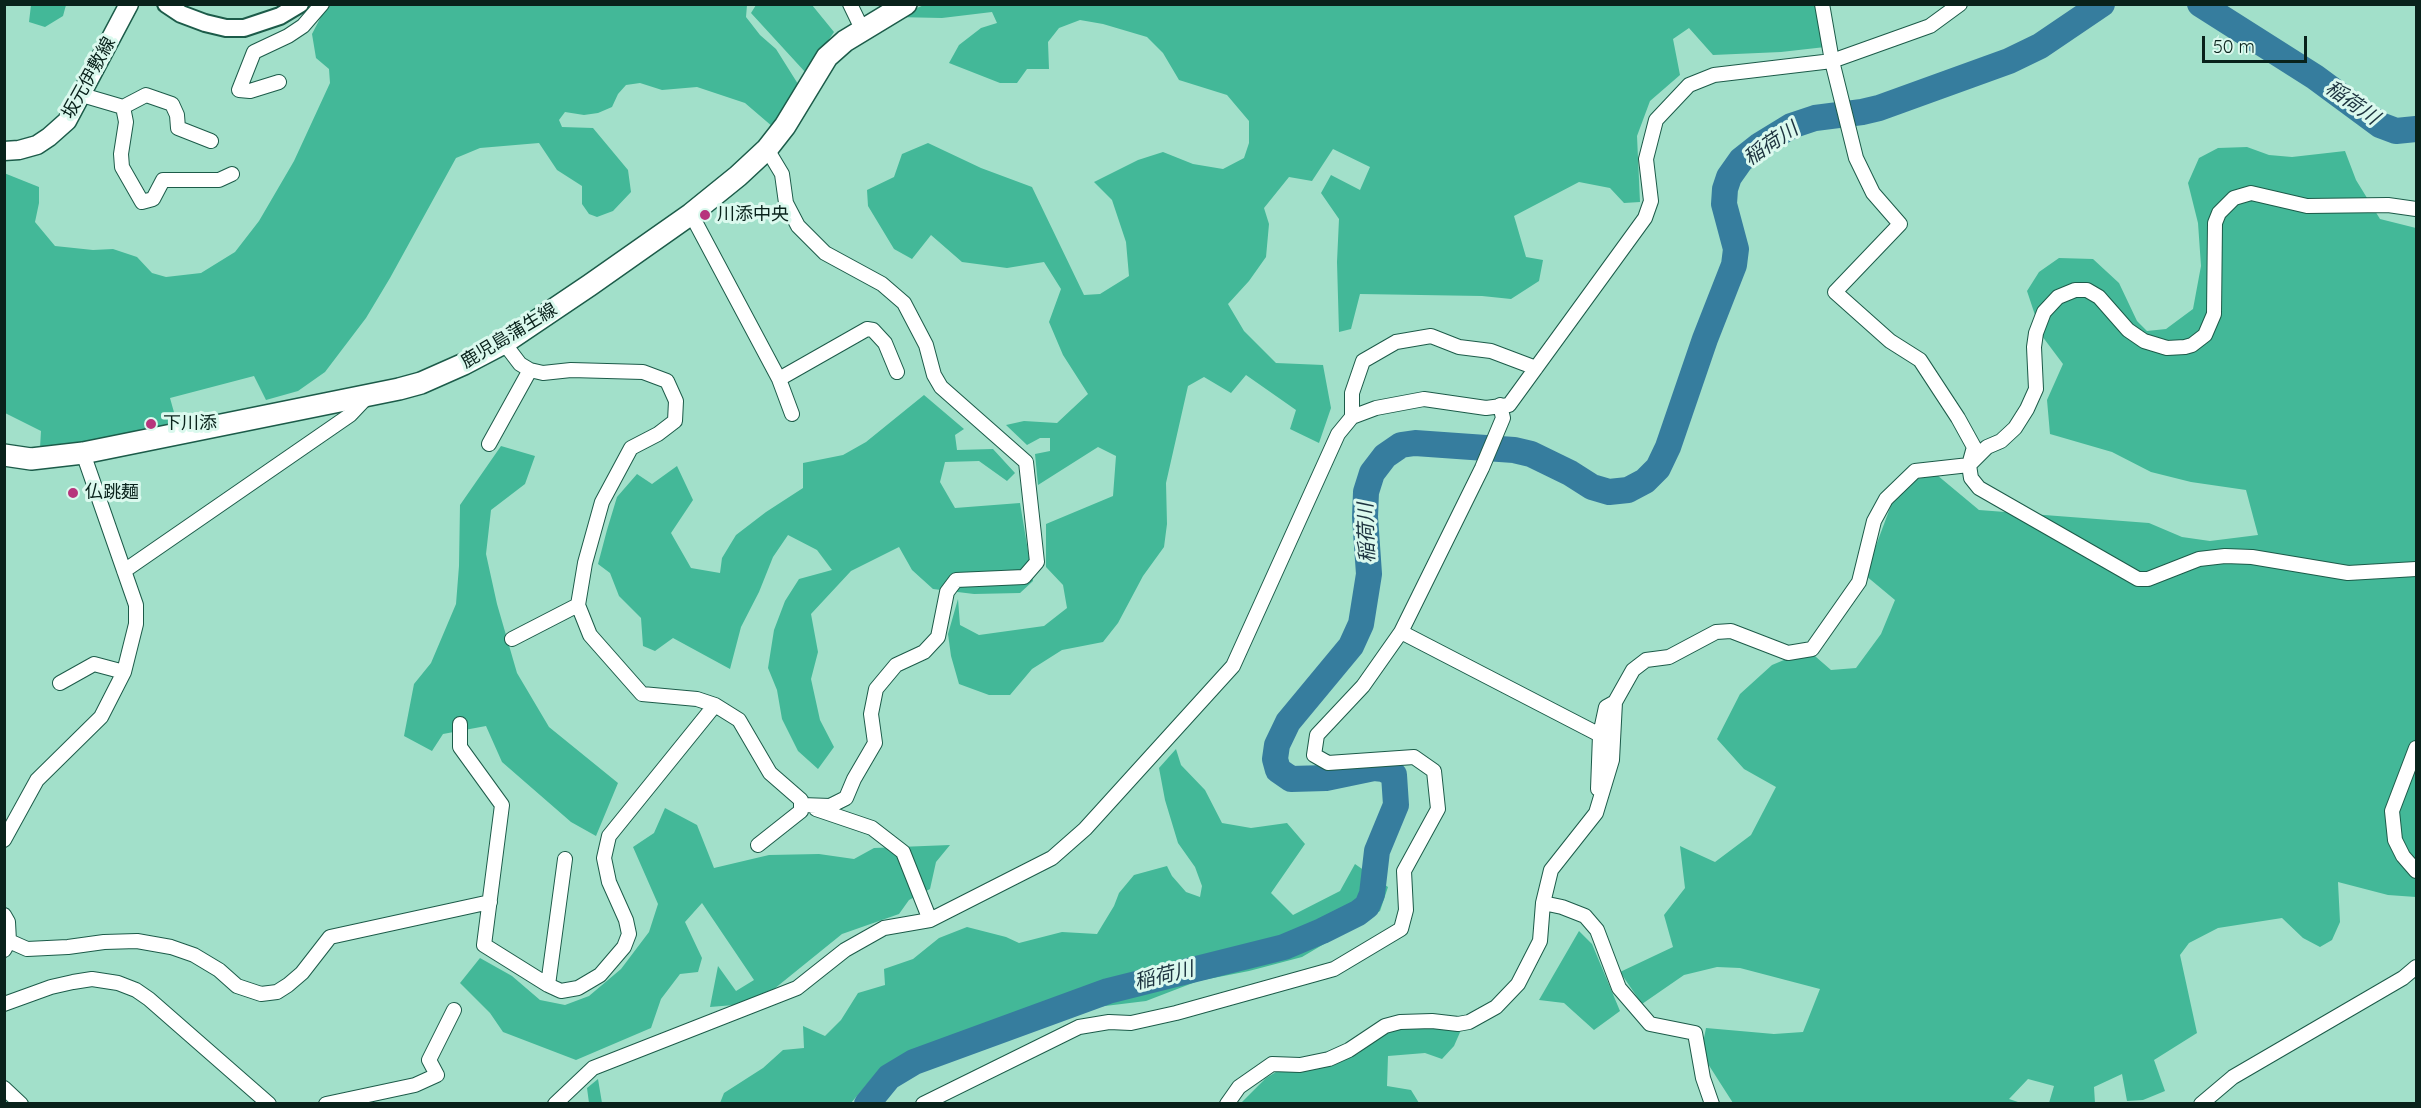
<!DOCTYPE html>
<html>
<head>
<meta charset="utf-8">
<style>
	body { margin:0 }
	#map { position:relative; width:2421px; height:1108px; overflow:hidden; background:#a2e0ca; font-family:Quicksand,sans-serif }
	canvas { display:block }
	.frame { position:absolute; inset:0; border:6px solid #09221b; pointer-events:none }
	.scale { position:absolute; left:2202px; top:36px; width:105px; height:27px; box-sizing:border-box; border:3px solid #09221b; border-top:0; padding-left:8px; font-size:18px; line-height:21px; white-space:nowrap; color:#09221b; -webkit-text-stroke:4px #dbf9ee; paint-order:stroke }
</style>
</head>
<body>
<div id="map">
<canvas width="2421" height="1108"></canvas>
<div class="frame"></div>
<div class="scale">50 m</div>
</div>
<script>
const c = document.querySelector('canvas').getContext('2d');
c.lineJoin = 'round';
function paint(path, color) { c.fillStyle = color; c.fill(path, 'evenodd'); }
const shape = rows => new Path2D(rows.map(r => 'M' + r).join(''));
function stroke(path, color, width, dash) { c.strokeStyle = color; c.lineWidth = width; c.lineCap = dash ? 'butt' : 'round'; c.setLineDash(dash || []); c.stroke(path); }
function drawText(font, color, halo, rows, align = 'center') {
  c.font = font + ' Quicksand,"Noto Sans JP",sans-serif'; c.lineWidth = 6; c.setLineDash([]); c.textBaseline = 'middle'; c.strokeStyle = halo; c.fillStyle = color; for (const [text, x, y, turn = 0] of rows) {
    c.save(); c.translate(x, y); c.rotate((+turn || 0) * Math.PI / 180); c.textAlign = isNaN(turn) ? turn : align; if (halo) c.strokeText(text, 0, 0); c.fillText(text, 0, 0); c.restore();
  }
}
const green = shape([
	[1826,4,1834,46,1781,52,1713,55,1689,28,1673,39,1680,75,1650,101,1637,136,1640,202,1624,203,1610,188,1579,182,1514,216,1526,257,1543,260,1539,281,1511,299,1482,296,1360,294,1351,329,1339,332,1337,262,1339,219,1321,193,1331,175,1360,190,1370,167,1333,149,1312,181,1289,177,1264,208,1269,224,1266,257,1249,281,1228,304,1244,331,1276,363,1323,365,1331,408,1319,443,1290,429,1296,410,1246,375,1231,393,1204,377,1188,386,1166,483,1167,524,1164,547,1143,576,1118,623,1103,642,1062,650,1032,669,1010,695,989,695,959,684,951,656,948,634,958,599,960,625,979,635,1044,626,1067,608,1063,585,1046,567,1046,524,1113,496,1116,456,1098,447,1038,485,1035,454,1050,451,1050,438,1040,438,1027,445,1006,425,1024,421,1057,423,1088,394,1063,355,1049,322,1061,289,1044,262,1007,268,962,262,931,235,912,259,894,249,868,206,867,190,894,177,902,154,928,143,981,168,1032,187,1084,295,1100,294,1129,276,1126,242,1112,200,1094,182,1138,160,1163,152,1193,164,1223,169,1244,158,1249,143,1249,121,1227,95,1179,80,1163,53,1147,37,1103,24,1080,20,1059,28,1048,42,1049,69,1027,69,1017,83,1000,83,949,63,959,45,981,28,997,23,992,12,942,18,895,17,924,5],
	[31,5,31,4,66,5,63,16,45,27,29,22],
	[327,5,747,5,746,17,760,35,776,49,798,84,773,127,745,103,697,87,662,90,640,83,626,85,618,94,612,107,598,113,584,115,565,112,559,120,562,127,593,128,628,170,631,192,613,211,597,217,589,214,582,204,582,186,557,170,539,143,480,148,456,158,390,278,366,318,325,372,298,391,266,400,254,376,170,398,177,423,82,443,40,448,41,431,5,413,4,173,39,187,39,203,35,222,55,246,93,250,113,249,137,257,152,273,166,277,201,273,235,252,259,221,294,161,330,83,329,69,316,58,312,34],
	[756,5,812,5,834,32,806,73,751,13],
	[2247,147,2269,155,2292,157,2345,151,2356,180,2380,219,2416,228,2416,897,2388,895,2338,882,2340,922,2332,940,2320,947,2303,938,2282,918,2218,928,2189,943,2180,955,2197,1033,2154,1060,2165,1091,2143,1100,2127,1101,2122,1074,2094,1087,2095,1103,2049,1103,2054,1086,2028,1079,2009,1099,2021,1103,1733,1103,1701,1053,1706,1028,1774,1034,1803,1032,1820,989,1740,968,1717,967,1684,975,1642,1004,1620,972,1673,947,1664,915,1685,888,1680,846,1715,862,1751,835,1776,787,1744,769,1717,739,1740,694,1772,665,1808,650,1831,670,1856,668,1881,634,1895,600,1865,575,1893,500,1917,479,1937,475,1979,510,2149,523,2182,537,2210,541,2258,535,2246,490,2191,482,2151,472,2112,452,2050,434,2047,400,2063,364,2042,336,2027,291,2039,272,2059,258,2093,259,2119,283,2137,321,2147,331,2166,329,2193,309,2201,266,2198,223,2188,183,2199,158,2218,148],
	[924,395,964,429,955,435,957,450,993,449,1015,473,1007,481,979,461,945,462,940,482,955,508,1020,503,1033,581,1020,593,974,594,933,589,912,570,899,547,851,571,811,614,818,652,811,679,820,720,834,747,818,769,798,751,782,719,777,690,768,668,774,630,785,601,799,579,832,570,817,550,788,535,773,557,759,592,741,627,730,669,673,638,655,651,643,646,641,618,619,596,610,573,598,564,607,530,617,497,637,474,652,484,677,466,693,500,671,533,691,568,720,573,722,558,736,535,766,512,803,488,803,463,843,455,866,442],
	[501,446,535,456,525,484,491,510,486,554,497,604,517,673,549,727,618,783,596,836,571,822,502,762,486,726,443,734,432,751,404,736,414,684,431,663,456,604,459,566,460,505],
	[1176,749,1181,765,1205,790,1222,823,1251,828,1287,823,1305,844,1271,893,1293,915,1340,891,1355,864,1388,887,1380,911,1302,957,1249,971,1198,981,1146,1001,1097,1007,957,1037,873,1077,851,1103,720,1103,724,1093,763,1068,783,1050,804,1048,803,1026,825,1036,841,1020,858,993,885,985,884,969,913,959,939,938,967,927,1006,937,1019,943,1062,932,1097,934,1114,906,1119,893,1134,875,1167,866,1172,876,1186,892,1200,897,1202,886,1195,867,1178,843,1165,800,1159,768],
	[665,808,697,825,714,868,769,855,819,854,854,859,874,848,950,845,936,862,930,889,909,900,899,914,842,934,774,989,734,1005,710,1007,718,966,736,991,754,980,702,903,685,922,702,958,698,972,680,974,661,999,651,1028,576,1060,503,1032,490,1013,460,983,480,958,512,976,540,1000,565,1005,589,996,621,969,649,932,658,904,633,847,654,833],
	[1579,931,1592,944,1620,1011,1594,1030,1564,1003,1539,1000],
	[1401,1025,1461,1030,1454,1046,1442,1059,1425,1053,1388,1056,1387,1086,1411,1090,1419,1103,1240,1104,1266,1078,1281,1069,1332,1066,1359,1053,1369,1042],
	[598,1079,602,1103,589,1103,587,1088]
]);
const river = shape([
	[2200,4,2315,77,2380,125,2396,131,2416,129],
	[867,1104,889,1077,914,1062,1108,991,1284,947,1322,931,1358,913,1367,906,1372,894,1377,851,1396,805,1394,775,1384,769,1374,768,1326,778,1291,779,1278,770,1275,759,1277,745,1288,722,1351,646,1361,624,1369,574,1365,517,1366,492,1372,473,1385,456,1401,445,1415,443,1514,450,1531,454,1570,473,1592,487,1609,492,1628,490,1645,481,1658,468,1668,447,1705,339,1734,265,1736,249,1724,204,1725,189,1729,177,1741,160,1760,145,1791,126,1815,118,1862,112,1879,108,2009,61,2040,46,2102,4]
]);
const minor = shape([
	[850,4,863,31],
	[1822,4,1832,61,1856,158,1873,193,1900,224,1835,292,1890,341,1920,360,1958,418,1974,447,1969,465,1971,478,1979,488,2138,579,2148,579,2199,559,2225,556,2252,557,2348,573,2416,569],
	[279,82,250,91,239,90,254,52,288,36,303,26,322,4],
	[82,95,123,107,126,122,121,154,122,167,142,202,153,199,163,180,219,180,232,174],
	[123,107,146,95,172,104,177,115,178,128,211,141],
	[767,149,782,174,786,203,798,226,825,253,882,284,904,303,926,345,934,375,941,387,1026,462,1037,562,1024,577,956,580,947,592,938,637,924,652,896,665,876,689,871,714,875,743,854,779,846,798,830,806,802,805],
	[691,214,779,379,792,414],
	[504,343,520,364,530,370,543,373,571,370,643,372,667,381,676,401,675,421,658,434,631,448,602,502,585,563,578,605,590,635,642,694,697,699,715,705,739,720,770,773,801,800,801,811,758,845],
	[779,379,867,329,873,330,885,343,897,372],
	[1500,405,1503,418,1482,468,1401,632,1600,735,1598,789],
	[1352,417,1352,393,1363,361,1396,342,1431,336,1459,347,1491,351,1536,368],
	[489,444,530,370],
	[124,571,350,415,368,396],
	[512,639,578,605],
	[60,683,94,664,124,672],
	[460,724,460,747,502,805,484,945,548,985,561,991,578,988,600,975,624,947,629,934,626,920,609,882,604,858,609,836,715,705],
	[1600,735,1606,707,1615,702],
	[2416,748,2392,811,2395,840,2403,856,2416,871],
	[816,809,872,828,903,852,930,920],
	[4,840,37,780,101,717,124,672,136,624,136,605,83,453],
	[1543,903,1562,907,1585,916,1597,930,1619,988,1650,1024,1695,1033,1703,1078,1712,1104],
	[4,915,8,922,9,941,4,950],
	[9,941,27,949,68,947,104,942,137,941,171,947,194,955,219,970,237,986,261,994,277,992,288,985,302,973,330,937,490,902],
	[548,985,565,859],
	[4,1004,51,987,73,982,92,979,118,983,136,990,149,999,269,1104],
	[4,1088,21,1104],
	[326,1104,415,1085,437,1075,429,1060,454,1010],
	[555,1104,593,1068,797,988,845,950,884,928,930,920,1052,858,1085,829,1233,666,1338,434,1352,417,1376,408,1424,399,1486,408,1509,405,1645,218,1651,201,1646,159,1656,120,1689,85,1714,75,1832,61,1930,26,1960,4],
	[923,1104,1079,1027,1109,1022,1131,1023,1176,1013,1334,969,1401,929,1406,910,1404,871,1438,809,1434,771,1414,757,1328,763,1314,755,1317,735,1363,686,1401,632],
	[1227,1104,1239,1087,1272,1064,1300,1065,1329,1059,1349,1050,1385,1026,1400,1022,1432,1021,1458,1024,1469,1022,1496,1007,1518,984,1540,941,1543,903,1551,870,1596,813,1612,760,1615,702,1633,670,1646,660,1669,657,1716,632,1731,631,1788,653,1812,649,1859,582,1874,521,1886,499,1915,471,1969,465,1987,447,2001,441,2015,428,2027,409,2036,389,2034,347,2036,333,2044,312,2058,297,2075,290,2087,290,2099,297,2128,330,2144,341,2167,348,2185,347,2192,345,2205,335,2214,314,2215,223,2219,213,2234,198,2251,193,2307,206,2388,205,2416,209],
	[2201,1104,2233,1077,2403,978,2416,967]
]);
const tertiary = shape([
	[166,4,181,14,205,23,226,28,244,28,280,16,300,4]
]);
const secondary = shape([
	[4,151,19,150,37,145,49,137,67,121,129,4]
]);
const primary = shape([
	[4,455,31,459,83,453,399,389,421,383,464,364,504,343,590,285,691,214,738,176,767,149,785,126,827,57,845,41,906,4]
]);
const markers = [
	[705,215,6,"#b7347c"],
	[151,424,6,"#b7347c"],
	[73,493,6,"#b7347c"]
];
const streetNames = [
	["坂元伊敷線",89,78,-61],
	["鹿児島蒲生線",509,336,-31]
];
const poiNames = [
	["川添中央",717,215],
	["下川添",163,424],
	["仏跳麺",85,493]
];
const waterNames = [
	["稲荷川",2352,103,35],
	["稲荷川",1771,144,-34],
	["稲荷川",1367,533,-92],
	["稲荷川",1164,976,-14]
];
paint(green, '#43b898');
stroke(river, '#367d9e', 26);
stroke(minor, '#1c5b49', 16);
stroke(tertiary, '#1c5b49', 20);
stroke(secondary, '#1c5b49', 21);
stroke(primary, '#1c5b49', 24);
stroke(minor, '#fff', 14);
stroke(tertiary, '#fff', 16);
stroke(secondary, '#fff', 18);
stroke(primary, '#fff', 21);
for (const [x, y, r, color] of markers) { const dot = new Path2D(); dot.arc(x, y, r, 0, 2 * Math.PI); c.fillStyle = color; c.fill(dot); stroke(dot, '#dbf9ee', 2); }
drawText('18px', '#09221b', '#dbf9ee', streetNames);
drawText('18px', '#09221b', '#dbf9ee', poiNames, 'left');
drawText('italic 20px', '#1d333f', '#dbf9ee', waterNames);
</script>
</body>
</html>
